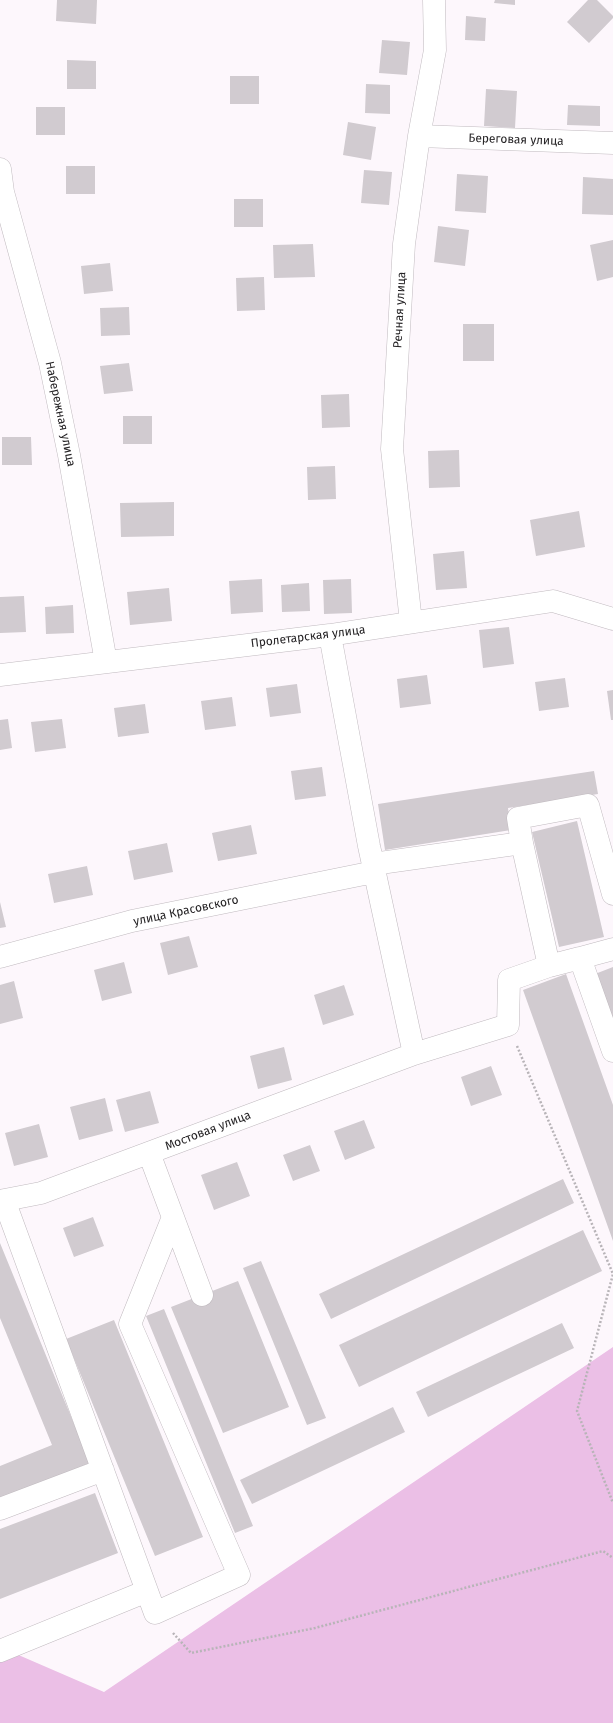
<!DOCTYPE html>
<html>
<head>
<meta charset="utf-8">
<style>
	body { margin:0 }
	canvas { display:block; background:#fdf7fc }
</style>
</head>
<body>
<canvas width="613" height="1723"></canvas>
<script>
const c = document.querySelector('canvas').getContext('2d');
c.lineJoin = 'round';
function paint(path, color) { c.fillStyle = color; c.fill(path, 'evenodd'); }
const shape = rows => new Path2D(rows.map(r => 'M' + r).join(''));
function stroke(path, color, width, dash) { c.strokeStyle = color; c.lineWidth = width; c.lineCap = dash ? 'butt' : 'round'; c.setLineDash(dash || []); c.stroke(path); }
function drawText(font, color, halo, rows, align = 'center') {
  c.font = font + ' "Fira Sans",sans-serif'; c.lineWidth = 3.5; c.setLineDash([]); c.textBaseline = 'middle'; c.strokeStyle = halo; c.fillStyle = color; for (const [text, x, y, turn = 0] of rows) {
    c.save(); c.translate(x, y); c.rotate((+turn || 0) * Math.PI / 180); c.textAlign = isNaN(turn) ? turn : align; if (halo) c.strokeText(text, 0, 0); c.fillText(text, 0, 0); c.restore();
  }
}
const green = shape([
	[613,1347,613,1723,0,1723,0,1647,104,1692]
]);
const building = shape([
	[57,0,97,0,96,24,56,21],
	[495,0,515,0,515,5,494,3],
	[588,0,597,0,613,16,613,18,589,43,567,22],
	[466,16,486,18,485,41,465,40],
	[382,40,410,42,407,75,379,73],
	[67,60,96,61,96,89,67,89],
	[230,76,259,76,259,104,230,104],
	[366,84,390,85,390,114,365,113],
	[486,89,517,91,515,128,484,126],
	[568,105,600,106,600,126,567,125],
	[36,107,65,107,65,135,36,135],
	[348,122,376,127,371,160,343,155],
	[66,166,95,166,95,194,66,194],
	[364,170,392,172,389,205,361,203],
	[457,174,488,176,486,213,455,211],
	[583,177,613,179,613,215,582,214],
	[234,199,263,199,263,227,234,227],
	[438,226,469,230,465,266,434,262],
	[613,240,613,277,597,281,590,245],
	[313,244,315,277,274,278,273,245],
	[110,263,113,291,84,294,81,266],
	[264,277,265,310,237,311,236,278],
	[129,307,130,335,101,336,100,308],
	[463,324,494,324,494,361,463,361],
	[129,363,133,391,104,394,100,366],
	[349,394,350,427,322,428,321,395],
	[123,416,152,416,152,444,123,444],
	[2,437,31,437,32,465,2,465],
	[459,450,460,487,429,488,428,451],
	[335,466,336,499,308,500,307,467],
	[174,502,174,536,121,537,120,503],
	[579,511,585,547,536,556,530,520],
	[464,551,467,588,436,590,433,554],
	[262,579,263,612,231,614,229,581],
	[351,579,352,613,324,614,323,580],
	[309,583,310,611,282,612,281,585],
	[169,588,172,621,130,625,127,592],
	[24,596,26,632,0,633,0,597],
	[73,605,74,633,46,634,45,607],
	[509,627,514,664,483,668,479,630],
	[427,675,431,704,400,708,397,679],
	[565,678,569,707,539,711,535,682],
	[297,684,301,713,270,717,266,688],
	[613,690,613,720,611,720,607,691],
	[232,697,236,726,205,730,201,701],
	[145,704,149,733,118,737,114,708],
	[8,719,12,748,0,750,0,720],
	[62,719,66,748,35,752,31,722],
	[322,767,326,796,295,800,291,771],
	[594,771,598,794,508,808,511,830,385,850,378,804],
	[577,821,604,937,559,947,532,832],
	[251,825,257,854,218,861,212,833],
	[167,843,173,872,134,880,128,851],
	[87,866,93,895,54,903,48,874],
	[0,902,6,927,0,928],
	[189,936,198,967,168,975,160,943],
	[124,962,132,993,102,1001,94,970],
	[613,967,613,1024,595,974],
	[566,974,613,1105,613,1241,523,990],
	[14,981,23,1018,0,1024,0,985],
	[344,985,354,1015,323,1025,314,995],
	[284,1047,292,1080,258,1089,250,1056],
	[491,1066,502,1095,471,1106,461,1077],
	[150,1091,159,1123,125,1132,116,1100],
	[105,1098,113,1131,79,1140,70,1107],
	[364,1120,375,1148,345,1160,334,1131],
	[39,1124,48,1157,14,1166,5,1133],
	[310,1145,320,1171,293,1181,283,1155],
	[237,1162,250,1196,214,1210,201,1175],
	[563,1179,574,1203,331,1319,319,1294],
	[93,1217,104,1246,74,1257,63,1228],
	[583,1230,602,1271,359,1387,339,1345],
	[0,1243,90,1463,0,1499,0,1466,52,1445,0,1318],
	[261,1261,326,1418,307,1425,243,1268],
	[238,1281,289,1407,223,1433,171,1307],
	[164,1309,253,1526,235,1533,146,1316],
	[114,1320,203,1537,155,1556,66,1339],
	[562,1323,574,1348,428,1417,416,1392],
	[393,1407,405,1432,252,1504,240,1480],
	[95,1493,118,1553,0,1599,0,1529]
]);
const path = shape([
	[517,1046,613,1274,577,1411,613,1503],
	[173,1633,191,1653,315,1628,603,1551,613,1558]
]);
const minor = shape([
	[419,136,613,143],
	[0,169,3,192,50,363,69,455,106,662],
	[411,622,392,449,404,244,419,136,435,50,434,0],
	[330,635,369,846,414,1054],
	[0,675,330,635,553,601,613,619],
	[522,843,549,966,580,958,613,1051],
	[373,864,522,843,518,818,588,805,613,894],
	[0,957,132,921,374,872],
	[580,958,613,949],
	[149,1153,202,1295],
	[4,1200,155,1613,239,1575,130,1324,173,1217],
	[0,1201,41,1193,414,1054,508,1025,509,980,549,966],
	[0,1509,103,1470],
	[0,1651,147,1591]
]);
const streetNames = [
	["Береговая улица",516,140,2],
	["Речная улица",400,310,-87],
	["Набережная улица",60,414,78],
	["Пролетарская улица",308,637,-7],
	["улица Красовского",186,911,-12],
	["Мостовая улица",208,1131,-21]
];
paint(green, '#ebbfe6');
paint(building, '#d1cbd0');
stroke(minor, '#c0babf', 23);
stroke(path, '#b8b4b8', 2.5, [2, 2]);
stroke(minor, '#fff', 22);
drawText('12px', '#252325', '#fff', streetNames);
</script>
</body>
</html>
